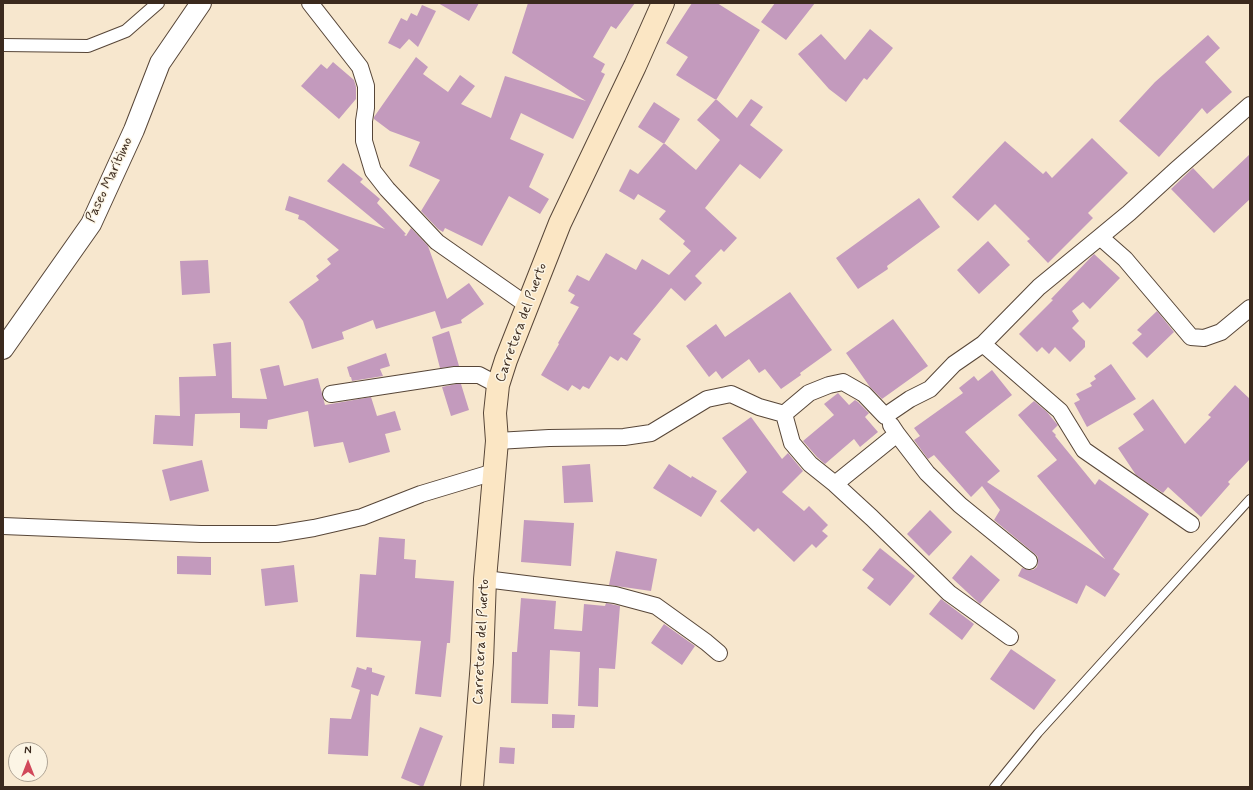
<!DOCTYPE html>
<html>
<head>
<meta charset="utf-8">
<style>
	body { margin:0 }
	#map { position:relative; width:1253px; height:790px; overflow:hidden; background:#f7e7ce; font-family:Mynerve,sans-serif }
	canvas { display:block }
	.frame { position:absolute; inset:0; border:4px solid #3b2a1e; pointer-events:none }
	.north { position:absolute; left:8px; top:742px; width:40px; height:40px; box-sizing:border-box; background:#fcf5e5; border:1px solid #afa495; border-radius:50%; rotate:0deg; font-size:11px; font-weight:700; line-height:16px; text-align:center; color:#3b2a1e }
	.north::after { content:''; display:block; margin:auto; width:14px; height:18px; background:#d1495b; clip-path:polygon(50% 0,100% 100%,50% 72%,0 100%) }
</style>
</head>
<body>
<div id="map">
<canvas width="1253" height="790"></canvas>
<div class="frame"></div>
<div class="north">N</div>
</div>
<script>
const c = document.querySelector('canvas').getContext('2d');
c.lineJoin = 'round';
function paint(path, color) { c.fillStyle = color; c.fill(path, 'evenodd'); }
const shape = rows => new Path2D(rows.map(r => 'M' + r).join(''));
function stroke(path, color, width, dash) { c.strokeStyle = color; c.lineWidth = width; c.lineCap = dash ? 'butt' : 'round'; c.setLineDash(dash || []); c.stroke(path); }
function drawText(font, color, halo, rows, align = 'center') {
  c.font = font + ' Mynerve,sans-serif'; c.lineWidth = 3; c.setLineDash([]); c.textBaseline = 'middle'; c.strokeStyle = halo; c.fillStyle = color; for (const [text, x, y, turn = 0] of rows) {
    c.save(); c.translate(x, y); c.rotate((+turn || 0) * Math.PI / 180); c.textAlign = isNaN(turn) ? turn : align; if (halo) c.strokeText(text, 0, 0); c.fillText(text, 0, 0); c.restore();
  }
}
const building = shape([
	[438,3,479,3,469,21],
	[528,3,635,3,616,29,611,26,593,57,605,64,601,72,605,74,573,139,521,113,510,139,544,154,529,187,549,199,540,214,509,196,482,246,445,228,443,232,438,229,421,211,440,180,409,166,420,142,390,131,374,119,374,117,416,57,428,67,423,74,448,92,460,75,475,86,461,104,491,118,505,76,586,101,512,53],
	[692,3,717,3,760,30,716,100,676,75,688,57,666,43],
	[775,3,815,3,786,40,761,22],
	[422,5,436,11,418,47,409,39,400,49,388,43,401,18,407,21,411,13,417,16],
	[870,29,893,48,867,80,864,78,846,102,829,89,798,54,821,34,845,60],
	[1208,35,1220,48,1205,62,1232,92,1207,114,1202,108,1159,157,1119,121,1155,82],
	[333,62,354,80,356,87,356,99,339,119,301,86,321,64,327,69],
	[716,99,737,118,751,99,763,107,750,125,783,150,760,179,740,164,705,208,737,238,724,252,721,249,695,276,702,283,685,301,671,288,633,334,641,339,627,361,621,357,618,361,610,356,589,389,583,386,580,390,572,385,568,391,541,375,559,344,558,343,579,307,570,303,575,295,568,291,577,275,589,281,606,253,636,270,642,259,669,275,691,251,683,244,685,241,659,219,666,211,638,194,634,200,619,191,630,169,638,174,664,143,696,170,720,140,697,120],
	[654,102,680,119,664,144,638,127],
	[1092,138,1128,173,1088,213,1093,218,1048,263,1027,241,1030,239,995,204,978,221,952,197,1005,141,1043,174,1046,171,1052,178],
	[1250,154,1250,199,1214,233,1171,189,1193,168,1213,189],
	[343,163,363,179,360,182,380,199,377,203,406,234,404,235,406,236,411,228,428,246,447,299,469,283,484,304,461,320,462,323,441,329,435,311,376,329,373,320,342,332,344,339,312,349,303,321,289,302,319,280,316,276,331,264,327,259,339,250,304,221,298,219,299,215,285,210,289,196,385,229,327,181],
	[919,198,940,227,887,266,888,269,858,289,836,258],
	[988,241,1010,265,979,294,957,270],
	[1094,254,1120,278,1090,309,1083,302,1072,311,1079,321,1072,328,1085,341,1085,347,1070,362,1055,347,1049,354,1042,347,1037,352,1019,334,1053,300,1051,299],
	[208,260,210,293,182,295,180,261],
	[790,292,832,350,800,373,801,375,781,389,765,369,759,373,749,359,722,379,716,371,709,377,686,346,716,324,725,337],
	[1157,311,1174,332,1147,358,1132,343,1142,334,1137,330],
	[893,319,928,366,882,399,870,387,846,353],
	[449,331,459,366,440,368,432,337],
	[231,342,232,398,267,399,260,369,279,365,284,386,318,378,325,405,371,397,377,416,395,411,401,430,385,434,390,452,349,463,343,442,314,447,308,411,268,420,267,429,240,428,240,413,195,414,193,446,153,444,155,415,180,416,179,377,216,376,213,344],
	[386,353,390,366,380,369,383,376,352,381,351,377,350,377,347,367],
	[1111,364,1136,399,1087,427,1074,403,1080,400,1076,394,1092,386,1090,383,1096,379,1094,376],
	[992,370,1012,395,965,432,1000,471,987,482,1105,559,1037,476,1057,460,1018,415,1034,401,1047,412,1056,423,1058,425,1052,431,1056,435,1055,436,1095,485,1099,479,1149,514,1113,569,1120,574,1105,597,1086,585,1077,604,1018,576,1022,568,1028,570,1033,570,1037,567,1038,562,1038,557,1035,554,994,520,1000,510,982,486,971,497,934,455,928,459,914,440,920,436,914,428,963,393,959,388,974,376,978,381],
	[456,384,461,384,469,410,451,416,442,387],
	[1235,385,1250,399,1250,459,1228,482,1230,484,1201,517,1168,487,1163,493,1136,475,1118,448,1144,430,1133,414,1153,399,1185,444,1211,417,1208,415],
	[838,393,849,405,855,400,858,402,869,413,865,417,878,432,860,447,854,439,825,464,817,457,803,441,834,415,824,404],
	[751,417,782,459,788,453,803,471,782,492,804,511,809,506,828,525,822,531,828,536,816,548,812,544,794,562,758,528,754,532,720,501,747,472,722,438],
	[202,460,209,491,170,501,162,470],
	[590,464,593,502,564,503,562,466],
	[669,464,691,478,692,476,717,491,701,517,653,488],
	[930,510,952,532,929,556,907,534],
	[524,520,574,523,571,566,521,562],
	[379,537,405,539,404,559,416,560,415,578,454,581,450,643,447,643,441,697,415,694,421,641,356,637,360,574,376,575],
	[880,548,915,576,890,606,867,588,874,579,862,570],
	[616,551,657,559,651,591,609,585],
	[971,555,1000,580,980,604,952,578],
	[177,556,211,557,211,575,177,574],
	[294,565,298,602,265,606,261,569],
	[521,598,556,601,554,629,582,631,584,604,605,606,606,603,620,606,615,669,599,668,598,707,578,706,580,652,550,650,548,704,511,703,512,652,517,652],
	[941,599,974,624,962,640,929,614],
	[664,624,695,646,682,665,651,643],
	[1011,649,1056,680,1034,710,990,679],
	[357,667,366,670,367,667,372,668,372,672,385,676,378,696,371,694,368,756,328,754,330,718,351,719,360,690,351,687],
	[552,714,575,715,574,728,552,728],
	[420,727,443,736,423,787,401,778],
	[500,747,515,748,514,764,499,763]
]);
const service = shape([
	[994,787,1038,733,1250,499]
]);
const pedestrian = shape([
	[3,45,88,46,126,31,158,3]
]);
const minor = shape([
	[310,3,360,67,366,86,366,108,364,121,364,141,373,171,387,189,437,242,527,305],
	[1100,237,1129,213,1176,170,1250,105],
	[983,344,1060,411,1084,450,1191,524],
	[331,394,455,375,479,375,498,385],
	[784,414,792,443,810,464,835,484,872,518,949,593,1010,637],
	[897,434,927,473,960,505,1029,561],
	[497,441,549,438,624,437,651,433,707,399,731,394,759,407,784,414,809,393,829,385,843,382,864,394,885,416,910,399,930,389,954,364,983,344,1039,287,1100,237,1125,259,1191,337,1204,338,1221,332,1250,308],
	[835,484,897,434,891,425],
	[3,526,201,534,277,534,314,528,362,517,421,494,494,472],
	[485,579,615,595,656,606,706,642,719,653]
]);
const tertiary = shape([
	[3,349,91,224,134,130,160,63,201,3]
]);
const secondary = shape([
	[472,787,482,662,485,579,497,441,495,413,498,385,506,360,560,223,635,66,663,3]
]);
const streetNames = [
	["Paseo Marítimo",110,180,-65],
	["Carretera del Puerto",522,323,-70],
	["Carretera del Puerto",482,642,-87]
];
paint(building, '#c39abd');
stroke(service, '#574638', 10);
stroke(pedestrian, '#574638', 14);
stroke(minor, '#574638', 18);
stroke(tertiary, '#574638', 22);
stroke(secondary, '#574638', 24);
stroke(service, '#fff', 8);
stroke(pedestrian, '#fff', 12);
stroke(minor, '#fff', 16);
stroke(tertiary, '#fff', 20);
stroke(secondary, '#fbe6c4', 22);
drawText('14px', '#3b2a1e', '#fcf5e5', streetNames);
</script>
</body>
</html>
